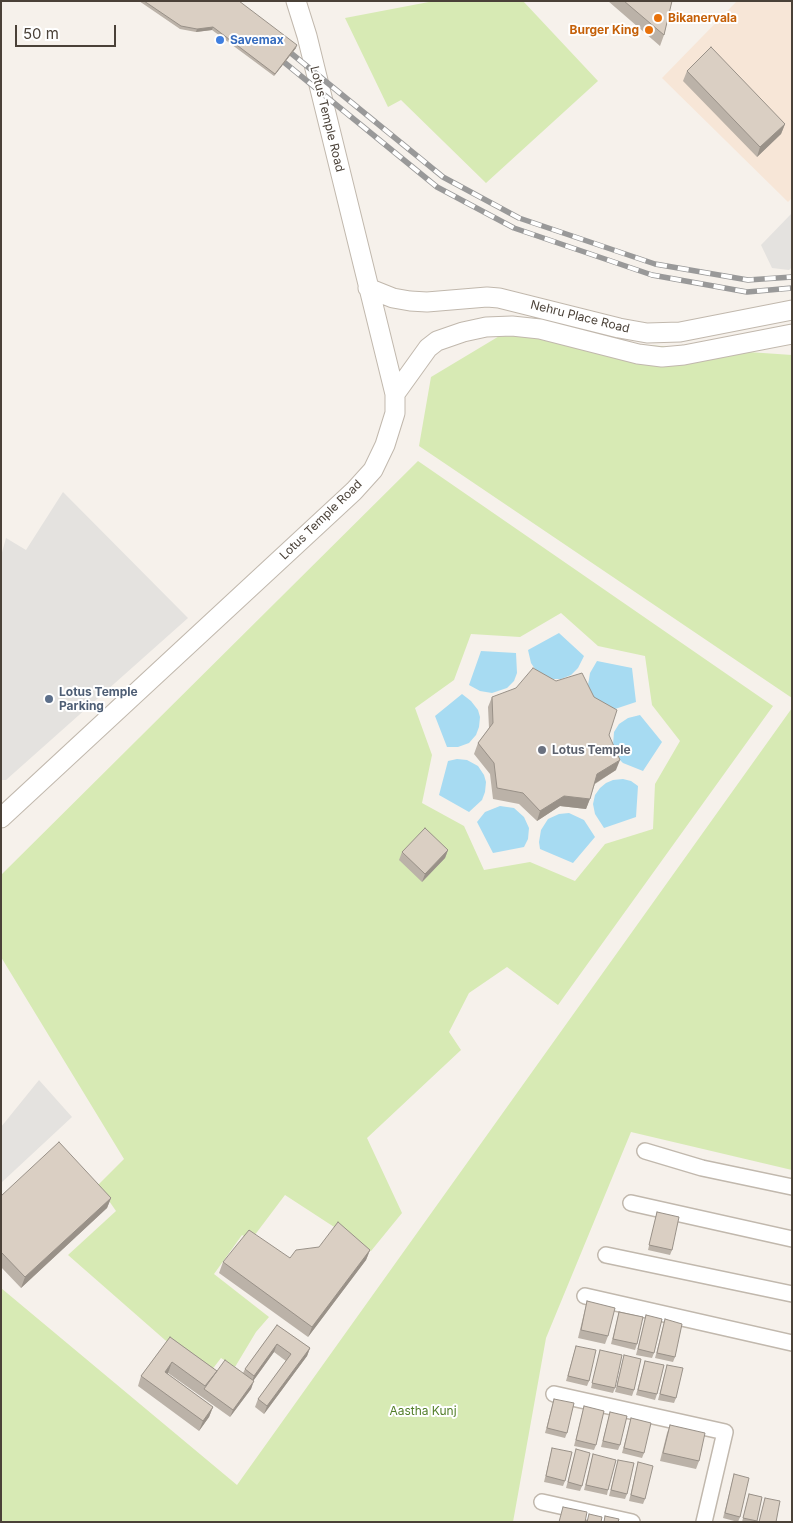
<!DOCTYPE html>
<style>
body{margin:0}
#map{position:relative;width:793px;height:1523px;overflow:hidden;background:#f6f1eb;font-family:Inter,sans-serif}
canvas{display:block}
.frame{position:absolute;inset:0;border:2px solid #4a4138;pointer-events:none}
.scale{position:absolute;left:15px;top:25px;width:101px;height:22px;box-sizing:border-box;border:2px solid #4a4138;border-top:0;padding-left:6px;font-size:15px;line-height:18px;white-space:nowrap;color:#4a4138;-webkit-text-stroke:4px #fff;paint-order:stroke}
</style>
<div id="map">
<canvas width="793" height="1523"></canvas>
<div class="frame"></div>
<div class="scale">50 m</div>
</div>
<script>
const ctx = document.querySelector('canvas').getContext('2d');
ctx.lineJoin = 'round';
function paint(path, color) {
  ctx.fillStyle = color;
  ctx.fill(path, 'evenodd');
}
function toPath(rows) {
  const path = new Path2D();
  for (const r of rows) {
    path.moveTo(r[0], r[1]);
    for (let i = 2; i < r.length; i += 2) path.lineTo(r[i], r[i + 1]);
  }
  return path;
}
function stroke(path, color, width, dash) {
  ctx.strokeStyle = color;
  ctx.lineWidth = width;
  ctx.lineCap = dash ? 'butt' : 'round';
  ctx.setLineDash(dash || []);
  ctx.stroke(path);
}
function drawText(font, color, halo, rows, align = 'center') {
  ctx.font = font + ' Inter,sans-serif';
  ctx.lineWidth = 4;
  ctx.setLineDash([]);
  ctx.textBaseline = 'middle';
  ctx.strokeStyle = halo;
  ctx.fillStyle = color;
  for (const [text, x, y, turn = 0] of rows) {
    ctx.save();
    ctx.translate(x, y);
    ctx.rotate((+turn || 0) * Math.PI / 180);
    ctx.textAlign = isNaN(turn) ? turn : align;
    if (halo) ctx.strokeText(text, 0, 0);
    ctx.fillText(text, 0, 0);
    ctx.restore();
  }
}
paint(toPath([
 [737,1,792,1,792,198,788,202,662,78]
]), '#f7e6d7');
paint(toPath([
 [434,1,523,1,598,81,486,183,401,100,388,107,345,18],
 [501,335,792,355,792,698,419,446,431,377],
 [418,461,773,706,558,1005,507,967,469,993,449,1032,461,1050,367,1138,402,1213,371,1251,285,1195,251,1240,242,1235,214,1274,269,1317,256,1332,235,1367,221,1358,211,1371,165,1340,68,1255,116,1211,98,1185,124,1159,1,957,1,875],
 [561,613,598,646,645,656,652,705,680,741,655,784,653,829,605,844,575,881,530,862,484,870,464,826,422,803,432,755,415,708,454,680,471,634,520,637],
 [792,708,792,1170,631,1132,546,1338,513,1522,1,1522,1,1288,237,1485]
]), '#d7eab4');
paint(toPath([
 [792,213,792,267,789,270,772,268,761,245],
 [63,492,188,618,6,780,1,780,1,556,6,538,26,550],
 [39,1080,72,1117,1,1183,1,1127]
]), '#e4e2df');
paint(toPath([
 [559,633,584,656,578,668,571,675,561,679,551,679,537,672,531,663,528,650],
 [481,651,516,653,517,673,514,681,507,688,492,693,480,691,469,685],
 [597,661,632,668,636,702,615,709,599,704,590,692,588,685,590,673],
 [462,694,471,701,478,710,480,717,479,727,476,735,469,743,458,747,447,747,435,716],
 [640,715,662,742,643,771,623,763,616,756,613,745,614,732,619,724,628,718],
 [457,759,467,760,478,766,484,775,486,782,485,792,482,800,469,812,439,795,448,761],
 [623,779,631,781,638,786,636,817,604,828,595,814,593,804,595,795,600,788,606,783,613,780],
 [500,806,514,808,524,817,529,828,528,839,524,847,493,853,477,822,485,812],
 [569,813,584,820,595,837,573,863,540,849,539,842,541,830,548,819,559,814]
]), '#a7dbf2');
const minor = toPath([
 [645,1151,702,1168,792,1187],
 [631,1203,792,1239],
 [606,1255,792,1294],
 [585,1296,792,1343],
 [554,1394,725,1432,704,1522],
 [542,1502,632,1522]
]);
const tertiary = toPath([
 [368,288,393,298,410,301,427,302,487,297,499,298,619,328,647,333,680,332,792,310],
 [395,394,428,348,437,341,463,332,486,327,512,326,540,329,638,354,662,357,684,355,792,334],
 [1,818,354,491,373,470,385,445,395,413,395,394,307,36,296,1]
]);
stroke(minor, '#c1b8ad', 18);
stroke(tertiary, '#c1b8ad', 21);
stroke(minor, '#fff', 15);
stroke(tertiary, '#fff', 19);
const rail = toPath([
 [281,45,443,177,519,218,655,264,748,280,792,277],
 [274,54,437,187,514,228,652,275,747,292,792,288]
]);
stroke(rail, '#999', 5.5);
stroke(rail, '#fff', 4, [11]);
paint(toPath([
 [139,1,239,1,296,48,274,76,212,30,196,32,180,29],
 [608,1,672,1,664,35,660,46],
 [687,71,785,124,781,134,757,157,683,81],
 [492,697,609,735,616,770,595,784,586,809,560,806,537,821,519,804,493,799,490,774,474,754,478,743,489,728,488,707],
 [448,850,445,858,422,882,399,860,402,852],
 [1,1196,111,1198,107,1208,21,1288,1,1267],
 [657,1212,672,1250,670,1255,648,1250],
 [319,1247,370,1250,366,1260,308,1337,219,1273,223,1262,290,1258],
 [587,1301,608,1336,605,1344,578,1338,585,1309],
 [619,1312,637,1344,635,1350,611,1344],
 [646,1315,654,1353,652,1358,636,1355],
 [665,1319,675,1357,673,1362,655,1358],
 [277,1325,310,1348,307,1356,264,1414,255,1407,258,1399,286,1361,274,1352,253,1381,251,1389,230,1417,168,1373,168,1374,213,1407,209,1417,199,1431,138,1386,141,1376,170,1337,217,1371,216,1373,243,1373,245,1369],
 [576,1346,589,1381,587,1386,566,1381],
 [600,1350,615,1388,613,1393,591,1388],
 [624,1355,634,1390,632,1396,615,1392],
 [645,1361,657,1394,655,1400,636,1395],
 [667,1365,676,1398,674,1403,658,1400],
 [554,1399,567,1433,565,1438,545,1433],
 [584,1406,596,1445,594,1450,574,1446],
 [610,1412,620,1445,618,1450,601,1447],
 [631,1418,644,1453,642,1458,622,1453],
 [670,1425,699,1461,696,1469,660,1461,667,1433],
 [552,1448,565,1481,563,1486,544,1482],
 [576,1449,582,1486,580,1491,566,1488],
 [593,1454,608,1490,607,1495,584,1490],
 [618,1460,627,1494,625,1499,609,1496],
 [638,1462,645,1499,643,1504,629,1501],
 [734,1474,740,1517,738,1522,723,1518],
 [749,1494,762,1497,756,1522,742,1522]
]), '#bbb2a8');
paint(toPath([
 [213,27,212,30,196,32,197,29],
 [297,45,296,48,274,76,275,74],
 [785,124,781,134,757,157,760,147],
 [620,760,616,770,594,784,597,774],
 [564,796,590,799,586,809,560,806,537,821,540,811],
 [448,850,445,858,422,882,425,874],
 [111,1198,107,1208,21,1288,25,1277],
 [370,1250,366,1260,308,1337,312,1327],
 [277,1344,274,1352,251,1384,254,1376],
 [310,1348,307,1356,264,1414,267,1406],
 [172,1362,168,1373,161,1383,165,1372],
 [254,1381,251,1389,230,1417,233,1410],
 [213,1407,209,1417,199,1431,203,1421]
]), '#999188');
const building = toPath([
 [144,1,239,1,297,45,275,74,213,27,197,29,181,26,144,1],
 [624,1,672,1,664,35,624,1],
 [711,47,785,124,760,147,687,71,711,47],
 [533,668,556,681,582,673,594,697,617,710,609,735,620,760,597,774,590,799,564,796,540,811,523,793,497,788,494,763,478,743,493,723,492,697,516,688,533,668],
 [425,828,448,850,425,874,402,852,425,828],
 [59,1142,111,1198,25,1277,1,1252,1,1196,59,1142],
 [657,1212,679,1217,672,1250,649,1245,657,1212],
 [338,1222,370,1250,312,1327,223,1262,249,1230,290,1258,296,1250,319,1247,338,1222],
 [587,1301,615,1308,608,1336,581,1330,587,1301],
 [619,1312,643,1317,637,1344,613,1339,619,1312],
 [646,1315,662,1319,654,1353,638,1349,646,1315],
 [665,1319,682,1324,675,1357,657,1353,665,1319],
 [277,1325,310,1348,267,1406,258,1399,291,1354,277,1344,254,1376,245,1369,277,1325],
 [170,1337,217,1371,205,1386,172,1362,165,1372,213,1407,203,1421,141,1376,170,1337],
 [576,1346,596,1350,589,1381,568,1376,576,1346],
 [600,1350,622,1355,615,1388,592,1383,600,1350],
 [624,1355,641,1359,634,1390,617,1386,624,1355],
 [225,1360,254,1381,233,1410,204,1389,225,1360],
 [645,1361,664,1365,657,1394,638,1390,645,1361],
 [667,1365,683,1368,676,1398,660,1394,667,1365],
 [554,1399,574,1403,567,1433,547,1428,554,1399],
 [584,1406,604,1411,596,1445,576,1440,584,1406],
 [610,1412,627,1416,620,1445,603,1441,610,1412],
 [631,1418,651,1423,644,1453,624,1448,631,1418],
 [670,1425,705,1433,699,1461,663,1453,670,1425],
 [552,1448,572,1452,565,1481,546,1476,552,1448],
 [576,1449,590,1453,582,1486,568,1482,576,1449],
 [593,1454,616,1460,608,1490,586,1485,593,1454],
 [618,1460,634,1463,627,1494,611,1490,618,1460],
 [638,1462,653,1466,645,1499,631,1495,638,1462],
 [734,1474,749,1478,740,1517,725,1513,734,1474],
 [749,1494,762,1497,757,1521,743,1518,749,1494],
 [765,1498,780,1501,776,1522,759,1522,765,1498],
 [563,1507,587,1512,585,1522,559,1522,563,1507],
 [589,1514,602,1517,601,1522,587,1522,589,1514],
 [605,1516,619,1519,618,1522,604,1522,605,1516]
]);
paint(building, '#dacfc3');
stroke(building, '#999188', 1);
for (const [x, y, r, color] of [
 [658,18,5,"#e8710a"],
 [649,30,5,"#e8710a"],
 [220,40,5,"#3f7fe0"],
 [49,699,5,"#5c6f8a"],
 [542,750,5,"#6b7280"]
]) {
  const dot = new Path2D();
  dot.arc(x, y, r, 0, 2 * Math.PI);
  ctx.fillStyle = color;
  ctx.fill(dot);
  stroke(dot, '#fff', 2);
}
drawText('bold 12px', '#c56008', '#fff', [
 ["Bikanervala",668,18],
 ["Burger King",639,30,"right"]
], 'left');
drawText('bold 12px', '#366cbe', '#fff', [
 ["Savemax",230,40]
], 'left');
drawText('12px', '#4a4138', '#fff', [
 ["Lotus Temple Road",327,119,76],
 ["Nehru Place Road",580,317,14],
 ["Lotus Temple Road",321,520,-44]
]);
drawText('bold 12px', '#4e5e75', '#fff', [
 ["Lotus Temple",59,692],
 ["Parking",59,706]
], 'left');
drawText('bold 12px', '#5b616d', '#fff', [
 ["Lotus Temple",552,750]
], 'left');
drawText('12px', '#527e29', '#fff', [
 ["Aastha Kunj",423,1411]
]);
</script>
